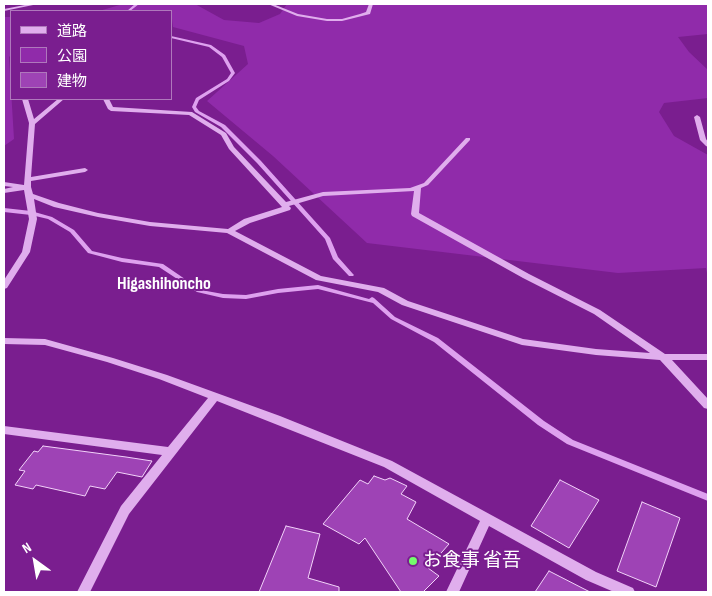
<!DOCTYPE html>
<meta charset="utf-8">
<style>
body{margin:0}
#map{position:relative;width:712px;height:596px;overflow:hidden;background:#7a1e8f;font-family:"Sofia Sans Condensed","Noto Sans JP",sans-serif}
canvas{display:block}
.frame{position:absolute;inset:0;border:5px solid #fff;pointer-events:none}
.legend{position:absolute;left:10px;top:10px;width:162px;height:90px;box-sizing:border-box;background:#7a1e8f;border:1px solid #af78bc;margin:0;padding:6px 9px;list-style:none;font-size:15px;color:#fff}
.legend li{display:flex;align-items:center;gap:10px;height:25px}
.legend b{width:25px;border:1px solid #af78bc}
.north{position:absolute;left:10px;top:536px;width:50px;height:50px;-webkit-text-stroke:4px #7a1e8f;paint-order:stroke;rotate:328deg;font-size:14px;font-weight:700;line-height:20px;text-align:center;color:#fff}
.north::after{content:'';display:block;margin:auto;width:18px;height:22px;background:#fff;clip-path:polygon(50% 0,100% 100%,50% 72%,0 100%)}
</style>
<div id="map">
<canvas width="712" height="596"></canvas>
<div class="frame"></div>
<ul class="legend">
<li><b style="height:6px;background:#e0aeed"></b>道路</li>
<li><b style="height:14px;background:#902baa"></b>公園</li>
<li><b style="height:14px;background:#9e43b5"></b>建物</li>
</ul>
<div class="north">N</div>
</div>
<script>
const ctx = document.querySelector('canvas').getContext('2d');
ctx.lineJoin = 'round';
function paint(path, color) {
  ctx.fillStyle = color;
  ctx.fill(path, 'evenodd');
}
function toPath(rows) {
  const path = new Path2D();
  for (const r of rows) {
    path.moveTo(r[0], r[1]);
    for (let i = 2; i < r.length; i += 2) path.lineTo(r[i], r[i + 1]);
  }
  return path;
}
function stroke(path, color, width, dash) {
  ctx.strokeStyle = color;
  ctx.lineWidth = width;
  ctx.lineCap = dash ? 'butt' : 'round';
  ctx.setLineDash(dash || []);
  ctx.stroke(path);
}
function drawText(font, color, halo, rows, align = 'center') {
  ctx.font = font + ' "Sofia Sans Condensed","Noto Sans JP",sans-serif';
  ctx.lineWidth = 4;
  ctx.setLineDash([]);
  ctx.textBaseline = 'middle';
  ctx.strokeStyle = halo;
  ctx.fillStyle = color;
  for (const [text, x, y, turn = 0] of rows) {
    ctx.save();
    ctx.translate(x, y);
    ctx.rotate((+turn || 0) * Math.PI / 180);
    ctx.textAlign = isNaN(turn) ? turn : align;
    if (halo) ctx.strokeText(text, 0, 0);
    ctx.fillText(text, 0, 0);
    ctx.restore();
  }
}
paint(toPath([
 [123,4,195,4,224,20,259,23,280,14,287,4,702,4,708,5,708,34,678,37,689,52,708,70,708,98,664,103,659,112,674,136,708,155,708,278,706,268,618,273,367,243,273,156,207,101,248,64,244,46,173,27,171,11,99,11],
 [4,17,11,17,11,55,9,57,14,139,4,146]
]), '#902baa');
paint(toPath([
 [135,4,139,4,130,11,127,11,135,4],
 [171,36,211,45,225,55,235,73,229,81,199,100,196,107,199,111,225,125,261,161,330,238,338,257,353,274,354,275,353,276,349,276,333,259,325,239,257,163,221,127,195,112,192,107,196,98,227,79,231,73,222,57,209,47,171,38,171,36],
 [4,208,31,211,52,217,74,230,92,251,122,258,163,264,201,290,223,294,246,295,278,289,318,285,369,299,372,297,374,298,395,317,438,338,544,421,573,440,708,494,708,501,567,444,538,425,434,342,391,319,373,303,318,289,278,293,246,299,223,298,197,292,159,267,122,262,88,253,70,232,48,219,31,215,4,212,4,208]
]), '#dea1ef');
const building = toPath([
 [43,446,126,457,152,461,142,477,117,472,105,489,90,486,85,496,36,485,33,489,15,485,25,471,19,470,34,451,38,452,43,446],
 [374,476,385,480,390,478,407,486,401,494,416,502,407,519,449,544,428,568,439,576,423,592,401,592,365,538,359,544,323,524,360,480,368,484,374,476],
 [560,480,599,500,569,548,531,526,560,480],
 [642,502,680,518,656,587,617,571,642,502],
 [286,526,320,534,308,578,339,587,339,592,259,592,286,526],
 [549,571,590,592,535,592,549,571]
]);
paint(building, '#9e43b5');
stroke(building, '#f2d3f9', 1);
paint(toPath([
 [30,4,38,4,4,11,4,9,30,4],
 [268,4,273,4,298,14,327,19,342,19,360,14,366,12,369,4,373,4,370,14,342,21,327,21,297,16,268,4],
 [22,99,28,99,34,119,58,99,64,99,35,124,31,177,85,168,88,170,85,172,31,181,31,187,33,194,59,203,98,213,150,222,228,229,244,219,282,207,229,149,221,135,189,115,111,111,108,109,103,99,109,99,113,107,192,112,226,133,234,147,286,202,323,192,410,188,424,183,466,138,470,138,470,140,428,185,421,188,419,213,529,274,600,310,665,354,708,354,708,360,672,360,708,399,708,409,704,408,660,360,596,355,522,345,402,305,378,292,316,280,227,233,150,226,98,217,54,207,34,199,37,219,30,252,7,288,4,289,4,280,22,252,29,219,24,190,4,193,4,189,13,187,4,186,4,182,24,185,29,123,22,99],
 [414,191,411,214,412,216,523,278,594,314,650,353,596,349,523,339,408,301,384,288,321,276,235,231,250,223,290,210,291,208,289,206,323,196,414,191],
 [697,115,700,117,706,139,708,142,708,147,706,146,700,140,694,117,697,115],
 [4,338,45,339,113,358,167,375,280,416,392,461,596,572,633,588,635,592,614,592,586,580,489,526,459,592,446,592,480,521,384,467,217,401,129,514,90,592,77,592,121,506,162,455,4,434,4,426,168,447,208,398,159,379,107,362,45,345,4,344,4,338]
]), '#e0aeed');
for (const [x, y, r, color] of [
 [413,561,5,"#74fb6d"]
]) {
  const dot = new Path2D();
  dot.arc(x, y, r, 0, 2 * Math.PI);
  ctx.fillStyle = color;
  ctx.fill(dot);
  stroke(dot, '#7a1e8f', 2);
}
drawText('bold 18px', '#fff', '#7a1e8f', [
 ["Higashihoncho",164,284]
]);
drawText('19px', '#fff', '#7a1e8f', [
 ["お食事 省吾",423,561]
], 'left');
</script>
